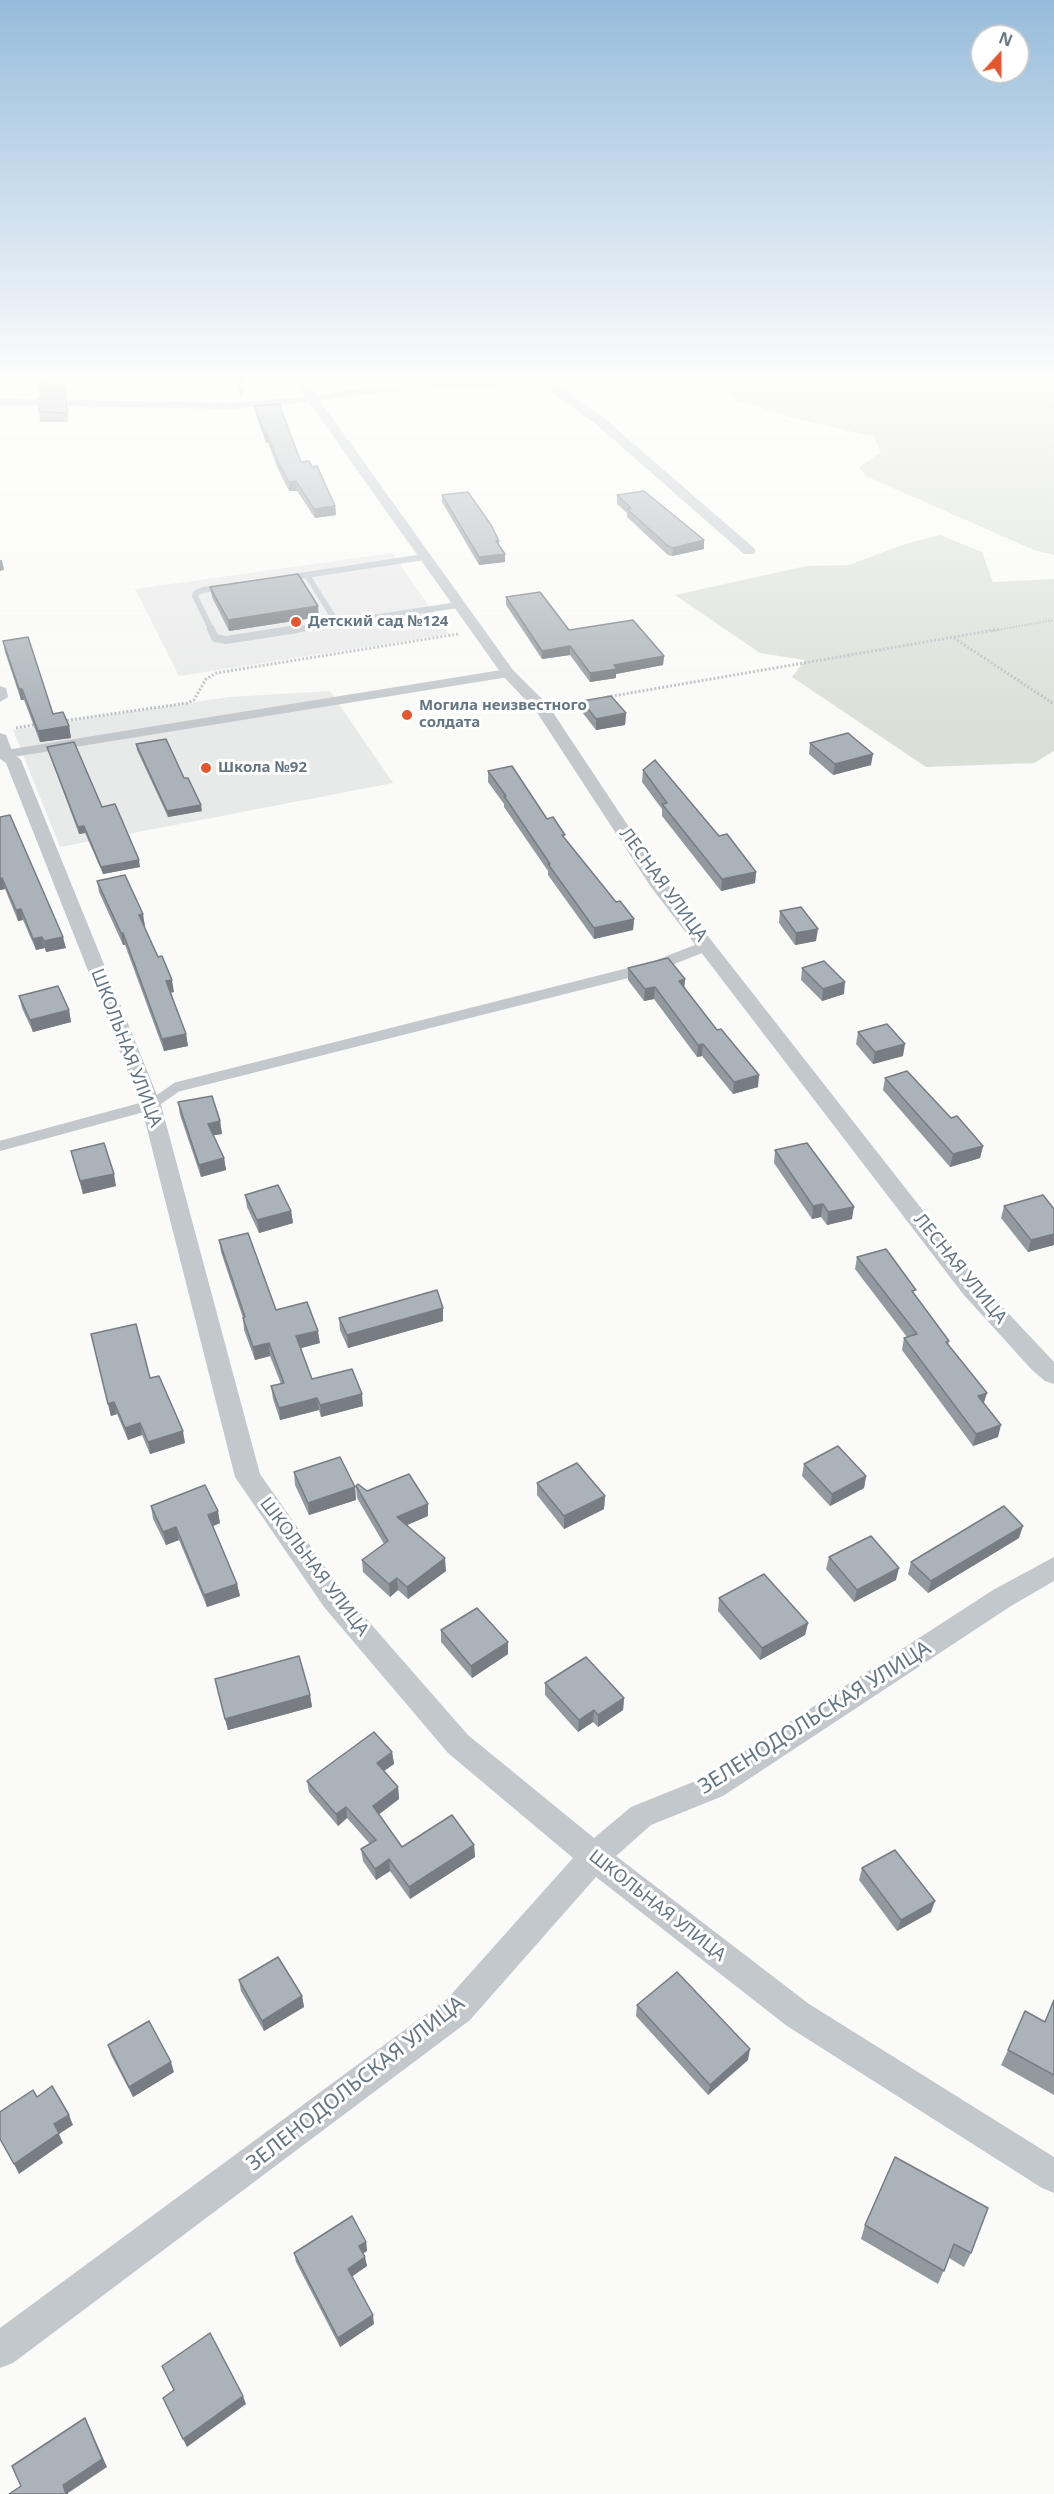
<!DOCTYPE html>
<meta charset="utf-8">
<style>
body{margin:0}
#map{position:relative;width:1054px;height:2494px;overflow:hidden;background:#fafaf8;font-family:"Noto Sans",sans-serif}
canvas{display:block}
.north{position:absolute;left:970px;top:24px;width:60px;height:60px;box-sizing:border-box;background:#fff;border:2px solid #c1c8cd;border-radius:50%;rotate:21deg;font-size:16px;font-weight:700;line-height:24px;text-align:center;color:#657683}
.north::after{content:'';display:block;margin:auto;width:21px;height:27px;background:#e4572e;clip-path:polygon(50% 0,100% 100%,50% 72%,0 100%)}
</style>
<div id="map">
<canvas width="1054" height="2494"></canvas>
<div class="north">N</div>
</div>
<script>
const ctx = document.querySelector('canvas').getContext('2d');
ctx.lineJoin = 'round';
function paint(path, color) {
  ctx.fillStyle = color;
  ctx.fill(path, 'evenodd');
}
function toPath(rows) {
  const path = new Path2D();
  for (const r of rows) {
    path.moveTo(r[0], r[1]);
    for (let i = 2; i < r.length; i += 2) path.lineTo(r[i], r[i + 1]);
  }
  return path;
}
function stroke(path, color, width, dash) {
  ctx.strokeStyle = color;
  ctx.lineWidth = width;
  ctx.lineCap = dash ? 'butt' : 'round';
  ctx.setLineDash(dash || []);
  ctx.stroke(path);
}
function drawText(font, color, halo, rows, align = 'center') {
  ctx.font = font + ' "Noto Sans",sans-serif';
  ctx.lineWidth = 6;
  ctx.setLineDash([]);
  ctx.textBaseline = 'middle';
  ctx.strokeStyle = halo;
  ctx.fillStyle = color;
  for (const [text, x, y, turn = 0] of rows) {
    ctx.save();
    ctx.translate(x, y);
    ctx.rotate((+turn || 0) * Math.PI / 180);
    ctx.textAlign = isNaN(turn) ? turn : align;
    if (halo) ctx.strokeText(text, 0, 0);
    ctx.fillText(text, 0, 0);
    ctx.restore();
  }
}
paint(toPath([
 [392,553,449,634,179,676,135,589],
 [330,691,393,783,60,847,13,730,229,697]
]), '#e8e9e9');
paint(toPath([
 [710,377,1054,377,1054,555,1034,550,866,476,859,467,881,452,874,437,793,418,734,399],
 [940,535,982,552,993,582,1054,579,1054,751,1034,763,926,767,792,677,805,660,760,653,675,595,806,566,849,565,905,544]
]), '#dadfd7');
stroke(toPath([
 [992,631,1054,620]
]), '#bbbfc2', 2, [1.5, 1.5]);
stroke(toPath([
 [954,638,1054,704],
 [607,697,1000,629],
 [563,705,585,701],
 [63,721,187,703,194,700,206,679,216,673,458,634],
 [16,728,38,724]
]), '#bbbfc2', 3, [2, 2]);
stroke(toPath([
 [0,402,234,406,313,399,371,390,543,380],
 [307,575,337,623],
 [286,578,424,557],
 [212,631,195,596,196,593,203,590,223,587],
 [287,631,458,605]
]), '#c3c8cc', 6);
stroke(toPath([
 [211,629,215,638,226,640,297,629],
 [0,755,508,673],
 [697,950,707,946]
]), '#c3c8cc', 8);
stroke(toPath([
 [658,965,701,948],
 [0,1146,151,1105,177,1087,640,970]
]), '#c3c8cc', 10);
paint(toPath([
 [291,377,303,377,513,670,548,705,664,880,979,1282,1054,1362,1054,1384,1045,1381,1032,1370,963,1294,651,887,536,711,503,676,291,377],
 [539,377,547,377,605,419,754,548,756,551,754,554,744,554,597,425,539,383,539,377],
 [0,686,6,688,8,697,0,702,0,686],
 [0,733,6,735,13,753,21,760,161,1105,260,1474,342,1591,468,1735,594,1838,631,1807,703,1778,993,1590,1054,1557,1054,1581,1011,1606,723,1796,651,1825,616,1856,809,2004,1054,2157,1054,2193,1042,2188,787,2026,596,1877,470,2020,13,2363,0,2368,0,2328,448,1998,573,1858,448,1753,324,1607,235,1477,141,1105,6,763,0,759,0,733]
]), '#c3c8cc');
paint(toPath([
 [233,377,244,377,242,400],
 [67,386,67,398,40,397,38,388],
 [255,406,301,462,335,506,336,515,315,518,297,491,289,491,278,469,268,443,266,443,256,415],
 [68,408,68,422,40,422,39,412],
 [442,495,499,541,499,545,505,554,505,562,479,565,442,502],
 [617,495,704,540,704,549,672,556,668,555,627,517,627,513,617,504],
 [210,587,319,617,229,631,212,597],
 [506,597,569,630,664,656,663,665,616,674,616,678,590,682,570,655,542,659,506,605],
 [3,641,53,714,69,726,71,738,40,742,24,700,21,700,5,652],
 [582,701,626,713,625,725,596,730,582,712],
 [810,743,871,765,833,775,809,754],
 [136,744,184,778,202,811,168,817,137,750],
 [47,747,102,807,140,867,103,874,85,833,79,834,49,753],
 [643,770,719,836,756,872,755,883,721,891,662,816,662,809,642,782],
 [488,771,547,819,616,902,634,919,633,930,594,939,548,875,548,871,504,807,504,804,488,782],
 [0,817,66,948,46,952,45,948,36,950,23,920,18,921,5,889,0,890],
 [97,881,145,926,144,926,174,992,170,993,186,1034,188,1046,164,1051,125,945,123,945,99,892],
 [780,911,816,941,795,945,779,923],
 [628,968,685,979,684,987,758,1087,733,1094,702,1056,697,1057,654,999,644,1001,628,980],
 [802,968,844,994,822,1001,801,980],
 [19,996,69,1010,71,1022,33,1032,22,1008],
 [858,1032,903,1056,873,1064,856,1044],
 [885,1078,951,1118,983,1146,980,1158,950,1167,883,1090],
 [178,1102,220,1121,222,1134,213,1135,224,1158,226,1170,201,1177,180,1115],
 [775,1150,852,1219,827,1225,821,1217,812,1219,774,1163],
 [71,1151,116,1186,83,1194],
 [245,1195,291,1211,293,1223,259,1233,247,1207],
 [1004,1206,1054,1209,1054,1245,1028,1252,1001,1218],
 [219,1240,276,1310,320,1343,300,1348,312,1379,363,1406,321,1417,319,1410,280,1420,273,1399,271,1386,281,1384,270,1356,255,1360,244,1330,243,1318,221,1252],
 [857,1257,915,1295,949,1341,948,1345,984,1403,998,1437,973,1446,902,1350,904,1338,907,1337,855,1269],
 [339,1318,443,1321,348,1348,340,1330],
 [91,1334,150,1378,185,1443,150,1454,142,1435,128,1440,117,1414,111,1416],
 [804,1464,866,1476,864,1488,830,1506,802,1476],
 [294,1472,355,1487,356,1500,309,1515,295,1485],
 [537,1483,605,1496,604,1509,564,1529,537,1495],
 [356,1486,367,1491,428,1504,428,1516,407,1525,446,1571,408,1599,398,1590,390,1597,363,1572,362,1560,384,1544,357,1498],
 [151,1506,220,1523,213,1526,237,1584,240,1596,207,1607,179,1540,166,1545,153,1519],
 [1019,1538,928,1593,908,1574,911,1562],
 [829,1557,896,1580,854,1602,826,1569],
 [719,1598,808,1623,805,1635,760,1660,718,1611],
 [441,1630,508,1642,508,1654,472,1678,441,1642],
 [215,1679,310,1695,312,1707,228,1730],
 [545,1683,624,1698,623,1710,598,1727,593,1722,578,1732,545,1695],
 [392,1752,394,1764,384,1771,398,1787,399,1799,378,1815,402,1847,474,1845,475,1857,410,1899,390,1871,376,1880,363,1861,361,1849,370,1844,347,1818,338,1826,309,1792,307,1781],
 [862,1868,931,1912,897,1931,859,1880],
 [239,1980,302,1996,304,2007,264,2031,241,1991],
 [1054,2000,1054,2095,1001,2065,1008,2050,1045,2022],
 [637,2005,748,2060,708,2095,636,2016],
 [108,2045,174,2072,133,2097,111,2055],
 [895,2157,971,2253,964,2267,949,2258,938,2284,861,2239,865,2225],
 [366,2242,367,2251,363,2253,367,2266,352,2276,374,2324,340,2347,296,2262,294,2253]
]), '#929a9f');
paint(toPath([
 [331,377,352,377,331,379],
 [265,434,267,434,268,443,266,443],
 [296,481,297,491,289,491,289,482],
 [335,506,336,515,315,518,314,509],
 [704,540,704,549,672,556,673,548],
 [505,554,505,562,479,565,479,557],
 [0,560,2,560,4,570,0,571],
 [318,606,319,617,229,631,228,620],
 [570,646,570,655,542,659,542,651],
 [664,656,663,665,616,674,616,678,590,682,590,673,614,665],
 [19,689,22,689,24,700,21,700],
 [626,713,625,725,596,730,596,719],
 [69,726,71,738,40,742,38,731],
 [873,754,871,765,833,775,835,764],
 [201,805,202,811,168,817,167,811],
 [84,826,85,833,79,834,78,827],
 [139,860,140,867,103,874,101,867],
 [756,872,755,883,721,891,722,879],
 [2,878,5,889,0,890,0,879],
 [21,909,23,920,18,921,16,910],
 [143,914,145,926,141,927,139,915],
 [634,919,633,930,594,939,594,928],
 [818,929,816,941,795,945,796,933],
 [121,933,123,933,125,945,123,945],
 [42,937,45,948,36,950,33,939],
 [63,937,66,948,46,952,44,941],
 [685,979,684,991,679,981],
 [172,980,174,992,168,993,166,981],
 [845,982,844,994,822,1001,823,989],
 [655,987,654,999,644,1001,645,989],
 [69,1010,71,1022,33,1032,30,1020],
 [186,1034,188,1046,164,1051,162,1039],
 [703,1044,702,1056,697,1057,698,1045],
 [905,1044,903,1056,873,1064,875,1052],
 [759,1075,758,1087,733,1094,734,1082],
 [220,1121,222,1134,210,1136,208,1124],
 [983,1146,980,1158,950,1167,953,1154],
 [224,1158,226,1170,201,1177,199,1165],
 [114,1174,116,1186,83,1194,80,1181],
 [823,1204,821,1217,812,1219,813,1206],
 [854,1207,852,1219,827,1225,828,1212],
 [291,1211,293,1223,259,1233,257,1220],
 [1054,1234,1054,1245,1028,1252,1031,1240],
 [443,1308,443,1321,348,1348,347,1335],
 [318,1331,320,1343,298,1349,296,1336],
 [269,1343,270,1356,255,1360,253,1347],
 [987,1393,983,1406,978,1396],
 [362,1394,363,1406,321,1417,320,1405],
 [317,1398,319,1410,280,1420,279,1408],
 [114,1402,117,1414,111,1416,108,1404],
 [140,1423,142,1435,128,1440,125,1428],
 [1001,1425,998,1437,973,1446,976,1434],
 [183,1431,185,1443,150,1454,148,1442],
 [866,1476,864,1488,830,1506,832,1494],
 [355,1487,356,1500,309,1515,308,1503],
 [605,1496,604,1509,564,1529,564,1516],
 [428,1504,428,1516,398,1529,397,1517],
 [218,1511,220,1523,211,1527,208,1515],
 [1023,1526,1019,1538,928,1593,931,1581],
 [176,1527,179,1540,166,1545,163,1532],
 [445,1558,446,1571,408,1599,407,1587],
 [899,1568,896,1580,854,1602,857,1590],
 [397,1578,398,1590,390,1597,389,1584],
 [237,1584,240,1596,207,1607,204,1595],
 [808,1623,805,1635,760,1660,762,1648],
 [508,1642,508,1654,472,1678,471,1666],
 [310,1695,312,1707,228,1730,225,1719],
 [624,1698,623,1710,598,1727,598,1715],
 [594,1710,593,1722,578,1732,579,1720],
 [392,1752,394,1764,378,1775,377,1763],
 [398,1787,399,1799,374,1818,373,1806],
 [346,1807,347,1818,338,1826,336,1814],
 [474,1845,475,1857,410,1899,409,1887],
 [389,1859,390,1871,376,1880,375,1869],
 [935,1901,931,1912,897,1931,901,1920],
 [302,1996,304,2007,264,2031,262,2021],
 [750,2049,748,2060,708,2095,710,2085],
 [171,2062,174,2072,133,2097,129,2087],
 [69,2115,73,2125,59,2134,63,2143,19,2174,14,2164,54,2124],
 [366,2242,367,2251,360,2255,359,2246],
 [365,2257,367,2266,350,2278,348,2269],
 [373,2315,374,2324,340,2347,338,2338],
 [243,2396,246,2404,187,2447,183,2439],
 [85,2418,89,2426,107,2467,68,2493,68,2494,66,2494,63,2485]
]), '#777d82');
const building = toPath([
 [65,377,66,388,38,388,38,379,65,377],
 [234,377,243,377,242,395,234,377],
 [38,398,66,399,67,413,39,412,38,398],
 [279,404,301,462,309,461,312,467,317,466,335,506,314,509,296,481,289,482,277,460,267,434,265,434,255,406,279,404],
 [644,491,704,540,673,548,668,546,627,509,631,508,617,495,644,491],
 [468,492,491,525,499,541,496,541,505,554,479,557,442,495,468,492],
 [298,574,318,606,228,620,210,587,298,574],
 [540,592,569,630,633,620,664,656,614,665,617,669,590,673,570,646,542,651,506,597,540,592],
 [28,637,53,714,63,712,69,726,38,731,22,689,19,689,3,641,28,637],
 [611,696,626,713,596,719,582,701,611,696],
 [848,733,873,754,835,764,810,743,848,733],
 [166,739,184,778,188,778,201,805,167,811,136,744,166,739],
 [74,742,102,807,115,804,139,860,101,867,84,826,78,827,47,747,74,742],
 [655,760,719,836,727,834,756,872,722,879,662,804,667,803,643,770,655,760],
 [512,766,547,819,553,817,565,835,562,835,616,902,620,901,634,919,594,928,548,864,550,864,504,796,506,796,488,771,512,766],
 [10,815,63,937,44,941,42,937,33,939,21,909,16,910,2,878,0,879,0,817,10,815],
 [125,875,143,914,139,915,158,957,162,956,172,980,166,981,186,1034,162,1039,123,933,121,933,97,881,125,875],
 [801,907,818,929,796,933,780,911,801,907],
 [668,958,685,979,679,981,717,1030,721,1029,759,1075,734,1082,703,1044,698,1045,655,987,645,989,628,968,668,958],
 [824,961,845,982,823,989,802,968,824,961],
 [58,986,69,1010,30,1020,19,996,58,986],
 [887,1024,905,1044,875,1052,858,1032,887,1024],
 [907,1071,951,1118,957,1116,983,1146,953,1154,885,1078,907,1071],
 [212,1096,220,1121,208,1124,224,1158,199,1165,178,1102,212,1096],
 [104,1143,114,1174,80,1181,71,1151,104,1143],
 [807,1143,854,1207,828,1212,823,1204,813,1206,775,1150,807,1143],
 [278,1185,291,1211,257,1220,245,1195,278,1185],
 [1043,1195,1054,1209,1054,1234,1031,1240,1004,1206,1043,1195],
 [248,1233,276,1310,307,1302,318,1331,296,1336,312,1379,352,1369,362,1394,320,1405,317,1398,279,1408,271,1386,284,1383,269,1343,253,1347,243,1318,245,1317,219,1240,248,1233],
 [886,1249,916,1290,912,1291,949,1341,946,1342,987,1393,978,1396,1001,1425,976,1434,904,1338,917,1334,857,1257,886,1249],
 [437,1290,443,1308,347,1335,339,1318,437,1290],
 [136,1324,150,1378,159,1376,183,1431,148,1442,140,1423,125,1428,114,1402,108,1404,91,1334,136,1324],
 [838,1446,866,1476,832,1494,804,1464,838,1446],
 [340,1457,355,1487,308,1503,294,1472,340,1457],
 [577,1463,605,1496,564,1516,537,1483,577,1463],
 [409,1474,428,1504,397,1517,445,1558,407,1587,397,1578,389,1584,362,1560,388,1541,356,1486,358,1484,367,1491,409,1474],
 [205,1485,218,1511,208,1515,237,1584,204,1595,176,1527,163,1532,151,1506,205,1485],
 [1004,1506,1023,1526,931,1581,911,1562,1004,1506],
 [871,1536,899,1568,857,1590,829,1557,871,1536],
 [764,1574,808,1623,762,1648,719,1598,764,1574],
 [477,1608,508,1642,471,1666,441,1630,477,1608],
 [299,1656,310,1695,225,1719,215,1679,299,1656],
 [586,1657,624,1698,598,1715,594,1710,579,1720,545,1683,586,1657],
 [374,1732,392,1752,377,1763,398,1787,373,1806,402,1847,452,1815,474,1845,409,1887,389,1859,375,1869,361,1849,376,1840,346,1807,336,1814,307,1781,374,1732],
 [895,1850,935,1901,901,1920,862,1868,895,1850],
 [278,1957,302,1996,262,2021,239,1980,278,1957],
 [677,1972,750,2049,710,2085,637,2005,677,1972],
 [1054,2000,1054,2075,1008,2050,1025,2011,1045,2022,1054,2000],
 [149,2021,171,2062,129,2087,108,2045,149,2021],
 [52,2086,69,2115,54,2124,59,2133,14,2164,0,2139,0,2112,33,2090,37,2097,52,2086],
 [895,2157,988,2208,971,2253,954,2244,944,2271,865,2225,895,2157],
 [352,2216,366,2242,359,2246,365,2257,348,2269,373,2315,338,2338,294,2253,352,2216],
 [210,2333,243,2396,183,2439,163,2398,174,2390,162,2366,210,2333],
 [85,2418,102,2459,63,2485,66,2494,9,2494,21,2486,12,2466,85,2418]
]);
paint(building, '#aab3b9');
stroke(building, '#777d82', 1.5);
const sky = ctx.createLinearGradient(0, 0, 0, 726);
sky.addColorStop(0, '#96bcdc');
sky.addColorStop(0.52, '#fdfdfc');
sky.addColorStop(1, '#fdfdfc00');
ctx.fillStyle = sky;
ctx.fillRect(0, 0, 1054, 726);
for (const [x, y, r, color] of [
 [296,622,6,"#e4572e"],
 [407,715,6,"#e4572e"],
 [206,768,6,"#e4572e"]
]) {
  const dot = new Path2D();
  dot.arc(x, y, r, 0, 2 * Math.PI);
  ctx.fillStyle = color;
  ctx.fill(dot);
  stroke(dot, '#fff', 2);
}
drawText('bold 15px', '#657683', '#fff', [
 ["Детский сад №124",308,622],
 ["Могила неизвестного",419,706],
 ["солдата",419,723],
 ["Школа №92",218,768]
], 'left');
drawText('18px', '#657683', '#fff', [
 ["ЛЕСНАЯ УЛИЦА",663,885,54],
 ["ШКОЛЬНАЯ УЛИЦА",126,1048,69],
 ["ЛЕСНАЯ УЛИЦА",960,1269,51],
 ["ШКОЛЬНАЯ УЛИЦА",314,1567,53],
 ["ШКОЛЬНАЯ УЛИЦА",657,1906,38]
]);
drawText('21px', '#657683', '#fff', [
 ["ЗЕЛЕНОДОЛЬСКАЯ УЛИЦА",815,1718,-32],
 ["ЗЕЛЕНОДОЛЬСКАЯ УЛИЦА",356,2084,-38]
]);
</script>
